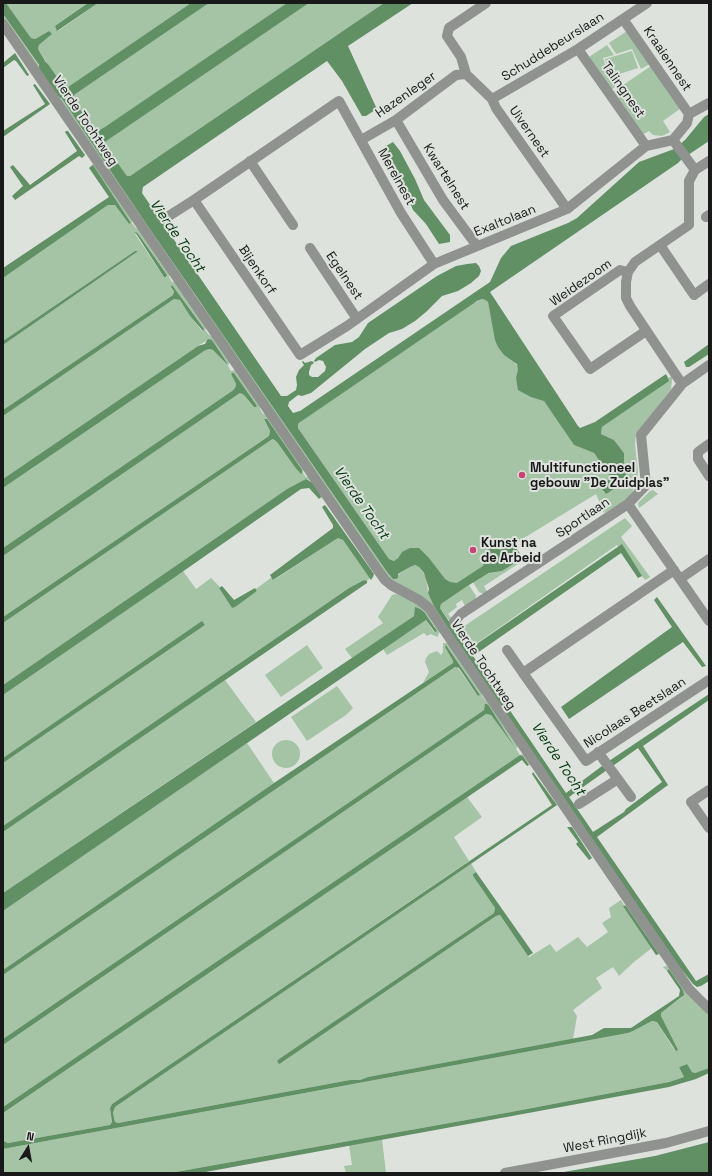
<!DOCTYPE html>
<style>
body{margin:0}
#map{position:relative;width:712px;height:1176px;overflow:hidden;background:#dde2dd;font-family:"Space Grotesk",sans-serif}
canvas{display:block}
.frame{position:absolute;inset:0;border:4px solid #181918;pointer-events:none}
.north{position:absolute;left:8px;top:1128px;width:40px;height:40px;-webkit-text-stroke:3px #dde2dd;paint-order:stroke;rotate:11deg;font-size:11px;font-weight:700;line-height:16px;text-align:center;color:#181918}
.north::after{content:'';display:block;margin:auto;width:14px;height:18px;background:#181918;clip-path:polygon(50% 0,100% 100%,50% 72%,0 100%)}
</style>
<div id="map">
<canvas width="712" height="1176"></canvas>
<div class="frame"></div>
<div class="north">N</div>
</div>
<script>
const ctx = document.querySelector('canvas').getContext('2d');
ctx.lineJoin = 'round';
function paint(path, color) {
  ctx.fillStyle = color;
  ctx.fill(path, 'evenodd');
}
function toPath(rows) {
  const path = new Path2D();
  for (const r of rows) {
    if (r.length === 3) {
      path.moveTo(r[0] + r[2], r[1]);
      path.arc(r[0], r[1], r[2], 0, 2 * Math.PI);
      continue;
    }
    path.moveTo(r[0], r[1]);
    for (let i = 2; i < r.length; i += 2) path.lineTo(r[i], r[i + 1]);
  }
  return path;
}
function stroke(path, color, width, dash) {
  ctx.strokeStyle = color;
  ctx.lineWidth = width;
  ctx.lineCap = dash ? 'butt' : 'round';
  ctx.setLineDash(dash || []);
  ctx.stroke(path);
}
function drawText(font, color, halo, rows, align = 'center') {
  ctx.font = font + ' "Space Grotesk",sans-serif';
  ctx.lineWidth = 4;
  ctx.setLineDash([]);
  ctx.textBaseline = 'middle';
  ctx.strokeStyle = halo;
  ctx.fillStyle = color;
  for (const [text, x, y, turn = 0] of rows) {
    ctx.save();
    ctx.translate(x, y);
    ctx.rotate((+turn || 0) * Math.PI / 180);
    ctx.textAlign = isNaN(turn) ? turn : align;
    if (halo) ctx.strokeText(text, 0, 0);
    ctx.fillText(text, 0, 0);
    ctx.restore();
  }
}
paint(toPath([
 [6,3,88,3,55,26,58,31,98,3,191,3,68,87,64,87,58,80,38,49,39,45,51,35,49,31,35,39,31,38],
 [209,3,287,3,105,128,98,131,95,130,74,101,74,95],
 [309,3,384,3,130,176,127,176,105,145,105,142],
 [3,14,49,80,48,81,50,84,52,84,149,228,3,21],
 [627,31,650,64,641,69,632,49,616,54,609,43],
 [607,45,614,55,603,58,610,79,618,78,621,83,611,90,589,57],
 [632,51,638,68,610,77,605,59],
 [651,66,680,109,663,121,670,132,662,136,653,135,649,131,642,135,613,92],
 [93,164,97,167,132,216,132,223,136,228,142,231,169,274,169,277,172,282,175,282,206,327,205,330,209,335,212,336,230,362,228,366,231,371,236,370,260,404,260,409,263,414,266,413,304,467,303,473,306,477,308,477,323,495,321,499,313,483,307,479,287,489,3,685,3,623,271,440,273,439,277,442,294,466,303,472,266,419,264,420,270,431,269,436,3,617,3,556,240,393,244,395,254,407,257,407,234,373,231,374,236,384,235,388,232,391,3,548,3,488,204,351,209,349,213,350,216,353,206,341,198,346,3,479,3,416,174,299,180,300,190,316,202,331,204,329,174,291,173,295,3,410,3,345,137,252,135,251,3,341,3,278,108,205,115,205,129,224,131,223,93,166,89,168],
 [135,234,139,235,167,275,167,277,164,277],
 [482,299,485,300,488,302,491,317,513,360,548,406,574,445,594,453,611,478,601,486,603,491,606,494,626,474,624,465,624,453,614,440,601,434,602,427,668,381,668,378,672,376,672,380,671,389,636,435,635,444,638,472,637,480,633,491,623,503,604,513,596,494,514,544,451,591,402,552,398,558,394,561,389,559,298,428,298,425,299,423,472,301,474,303],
 [203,306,387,572,393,578,410,567,415,565,419,567,426,577,428,593,444,622,447,625,445,626,391,582,200,307],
 [653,490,658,494,639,508,638,503,650,491],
 [625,518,632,526,621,537,650,577,645,580,617,545,470,648,457,631],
 [338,538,343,540,370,578,367,581,364,580,349,588,3,826,3,763,205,625,202,622,3,758,3,695,183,571,196,589,211,578,220,587,219,588,232,608,257,591,256,589,272,577,274,580],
 [523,558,524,560,484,586,487,592,484,594,479,592,473,582,490,573,502,571],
 [469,585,476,596,475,599,465,606,462,600,456,604,457,607,448,614,453,620,451,623,440,608,441,604],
 [396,594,420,604,440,631,438,636,437,637,431,634,427,636,424,633,387,655,383,649,426,620,434,632,435,627,425,613,414,616,352,658,345,649,383,623,378,617,392,595],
 [443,643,447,643,482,690,482,696,487,702,490,703,518,746,516,749,520,755,522,754,528,758,531,764,529,765,523,756,520,755,3,1107,3,1045,486,714,491,715,515,746,487,704,484,710,3,1039,3,975,455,667,458,668,478,696,480,695,446,645,445,647,453,661,453,663,423,683,429,672,425,662,426,658,429,654,437,651,441,655,443,652],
 [307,645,323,668,281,697,265,675],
 [225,680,256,722,3,893,3,832],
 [337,686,353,708,346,715,307,741,291,717],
 [286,754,14],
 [247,743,274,783,3,970,3,911],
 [467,797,482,817,454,837,469,861,112,1104,110,1108,112,1122,110,1125,8,1143,3,1141,3,1113],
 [471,863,476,872,473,874,473,876,495,908,494,913,279,1059,277,1061,281,1063,496,916,500,915,529,957,550,944,556,952,578,937,587,947,608,932,602,923,611,917,609,908,621,900,624,905,628,904,660,951,659,954,626,906,625,906,653,947,634,962,619,976,613,967,596,978,602,988,573,1010,577,1016,573,1039,368,1077,360,1080,350,1080,118,1123,115,1122,113,1113,115,1107],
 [666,966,671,968,709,1013,709,1068,695,1073,692,1072,686,1064,679,1067,684,1077,669,1082,511,1112,170,1173,3,1173,3,1149,628,1033,633,1031,652,1021,657,1022,675,1051,661,1016,661,1013,682,997,683,990,669,970,667,971,663,967],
 [382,1139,386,1173,346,1173,344,1166,352,1165,349,1145]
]), '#a4c4a5');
paint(toPath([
 [3,3,6,3,31,38,35,39,49,31,52,34,39,45,38,49,54,76,49,79,3,14],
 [88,3,98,3,57,31,55,26],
 [191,3,209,3,74,95,74,101,95,130,98,131,105,127,287,3,309,3,105,142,105,145,127,176,130,176,384,3,413,3,348,46,376,107,375,110,366,116,362,116,342,81,327,61,143,187,142,193,281,396,287,396,296,390,297,385,296,377,299,370,304,365,302,362,303,361,305,363,312,361,314,363,311,365,309,372,309,375,312,377,318,377,325,371,326,367,323,361,319,360,315,362,314,361,316,358,335,345,352,342,359,337,368,323,437,276,456,266,467,264,476,263,479,266,481,271,479,276,471,283,458,291,442,296,426,312,415,321,402,329,389,333,365,349,311,393,302,396,298,395,289,402,288,406,293,413,300,411,490,282,501,258,511,246,568,223,577,218,639,162,674,149,685,140,704,117,709,114,709,141,682,159,678,163,490,292,578,426,580,428,595,422,666,374,668,378,669,381,602,427,601,434,614,440,624,453,624,465,626,474,626,481,606,494,601,488,601,486,611,478,594,453,574,445,544,401,531,397,518,390,516,378,518,370,517,364,504,355,498,347,495,340,488,302,485,300,482,299,477,301,299,423,298,425,298,428,389,559,394,561,398,558,402,552,410,548,419,548,429,558,445,579,450,582,457,583,483,566,487,551,494,545,500,550,512,542,523,558,502,571,489,573,469,585,441,604,440,608,468,650,622,544,642,576,638,578,621,553,473,656,566,793,606,763,709,694,709,700,643,746,668,785,597,837,696,981,709,974,709,981,701,986,697,987,693,984,678,965,450,631,434,606,428,593,429,589,424,573,419,567,415,565,410,567,398,574,398,578,395,579,393,579,387,572,149,228,52,84,58,80,64,87,68,87],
 [638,748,662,782,626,809,624,812,593,832,569,797],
 [15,53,29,75,27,76,16,61,14,60,3,68,3,63],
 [35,84,50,104,3,137,3,131,45,104,33,85],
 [66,131,68,131,85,155,82,158,79,156,15,200,12,196,23,186,10,167,13,165,30,185,77,151,65,132],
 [393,142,400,151,415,179,424,200,450,235,450,242,439,244,426,224,413,210,408,198,386,158,384,150,386,146],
 [93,165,131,223,129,224,115,205,108,205,3,278,3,268,109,197,89,168],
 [135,232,136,232,139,235,167,275,166,277,164,277],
 [135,251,137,251,137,252,3,345,3,341],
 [172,285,204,329,203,331,190,316,180,300,174,299,3,416,3,410,173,295,174,291,171,287],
 [208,339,212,340,227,363,227,364,213,350,209,349,204,351,3,488,3,479,198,346,205,344],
 [709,344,709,354,689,367,686,367,684,362],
 [232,373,234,373,257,406,256,407,254,407,244,395,240,393,3,556,3,548,232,391,235,388,236,384,231,374],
 [264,419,267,419,302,470,302,473,301,474,294,466,277,442,273,439,271,440,3,623,3,617,269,436,270,431],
 [306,479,313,483,320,494,321,497,319,499,309,488,301,489,175,577,3,695,3,685,287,489],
 [325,505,374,574,373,577,371,580,343,540,338,538,273,580,270,575,333,528,333,525,322,507],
 [364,580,367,581,367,583,3,832,3,826,349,588],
 [222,586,234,600,255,588,257,591,235,607,232,608,219,588],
 [657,597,706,666,702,667,683,642,569,719,561,707,672,627,654,600],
 [415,607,420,609,425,613,437,631,435,632,426,620,3,911,3,893,414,616],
 [202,621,205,625,3,763,3,758],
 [446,645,480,695,478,696,459,668,455,667,3,975,3,970,274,783,453,663,453,661,445,647],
 [485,704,487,704,489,706,515,747,491,715,486,714,3,1045,3,1039,484,710],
 [520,755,523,756,529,765,527,766,522,760,3,1113,3,1107],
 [533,772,557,805,115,1107,113,1113,115,1122,118,1123,350,1080,360,1080,368,1077,592,1035,604,1028,631,1028,679,996,680,990,667,971,669,969,683,990,684,995,661,1013,661,1016,678,1050,676,1051,657,1022,652,1021,633,1031,628,1033,3,1149,3,1139,3,1141,8,1143,110,1125,112,1122,110,1108,112,1104,552,805,532,774],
 [567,827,572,827,592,858,589,860,576,844,578,842],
 [476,872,533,953,528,956,500,915,496,916,281,1063,279,1064,277,1061,279,1059,494,913,495,908,473,876,473,874],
 [623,906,626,906,659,954,656,955],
 [687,1064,692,1072,695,1073,709,1068,709,1073,696,1079,669,1087,512,1116,200,1173,170,1173,511,1112,669,1082,684,1077,679,1067],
 [709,1142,709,1173,558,1173,655,1156]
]), '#619065');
stroke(toPath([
 [44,67,62,93]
]), '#619065', 10);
stroke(toPath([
 [486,3,449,28,447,36,461,57,466,74,492,99,496,108,567,209],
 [623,19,689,114],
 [3,24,377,569,385,580,391,585,419,600,429,608,689,989,709,1009],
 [578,49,646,146],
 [492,99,578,49,647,3],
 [396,120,443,200,477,246],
 [361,140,396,120,456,75,466,74],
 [673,140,695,170],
 [250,161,293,225],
 [706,217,709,215],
 [164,219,194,200],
 [660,245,694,295,709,284],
 [310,248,357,319],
 [434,264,401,213,339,101,194,200,300,355,347,326,434,264,567,209,646,146,673,140,687,123,689,114,709,103],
 [628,272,620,270,553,316,590,369,643,333],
 [709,365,682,384,641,435,646,485,628,504,709,621],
 [682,384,630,306,626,298,626,282,628,272,635,262,689,225,689,181,695,170,709,161],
 [709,444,698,452,698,459,709,476],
 [674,570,523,673,586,761,709,680],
 [680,579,709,559],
 [454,622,461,614,628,504],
 [507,650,523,673],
 [598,752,631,797],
 [709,790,691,802,709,828],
 [579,804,618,779],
 [505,1173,666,1143,709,1131]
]), '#909290', 10);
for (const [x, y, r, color] of [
 [522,475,4,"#cc4175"],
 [473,550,4,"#cc4175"]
]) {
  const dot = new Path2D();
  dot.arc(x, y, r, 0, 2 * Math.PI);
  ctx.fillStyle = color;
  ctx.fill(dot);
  stroke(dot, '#dde2dd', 1.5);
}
drawText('13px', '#181918', '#dde2dd', [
 ["Schuddebeurslaan",553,47,-32],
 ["Kraaiennest",667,59,56],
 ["Talingnest",623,90,55],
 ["Hazenleger",406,95,-35],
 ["Vierde Tochtweg",85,121,56],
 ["Uivernest",529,132,55],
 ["Merelnest",396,177,61],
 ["Kwartelnest",446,177,58],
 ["Exaltolaan",505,221,-22],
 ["Bijenkorf",257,270,56],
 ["Egelnest",344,276,56],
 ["Weidezoom",581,283,-35],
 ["Sportlaan",583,518,-34],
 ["Vierde Tochtweg",483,665,56],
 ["Nicolaas Beetslaan",635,713,-33],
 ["West Ringdijk",605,1141,-11]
]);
drawText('bold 13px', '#181918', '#dde2dd', [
 ["Multifunctioneel",530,468],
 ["gebouw \"De Zuidplas\"",530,483],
 ["Kunst na",481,543],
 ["de Arbeid",481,558]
], 'left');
drawText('italic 14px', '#00360b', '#dde2dd', [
 ["Vierde Tocht",177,236,55],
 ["Vierde Tocht",361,503,55],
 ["Vierde Tocht",558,759,56]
]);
</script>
